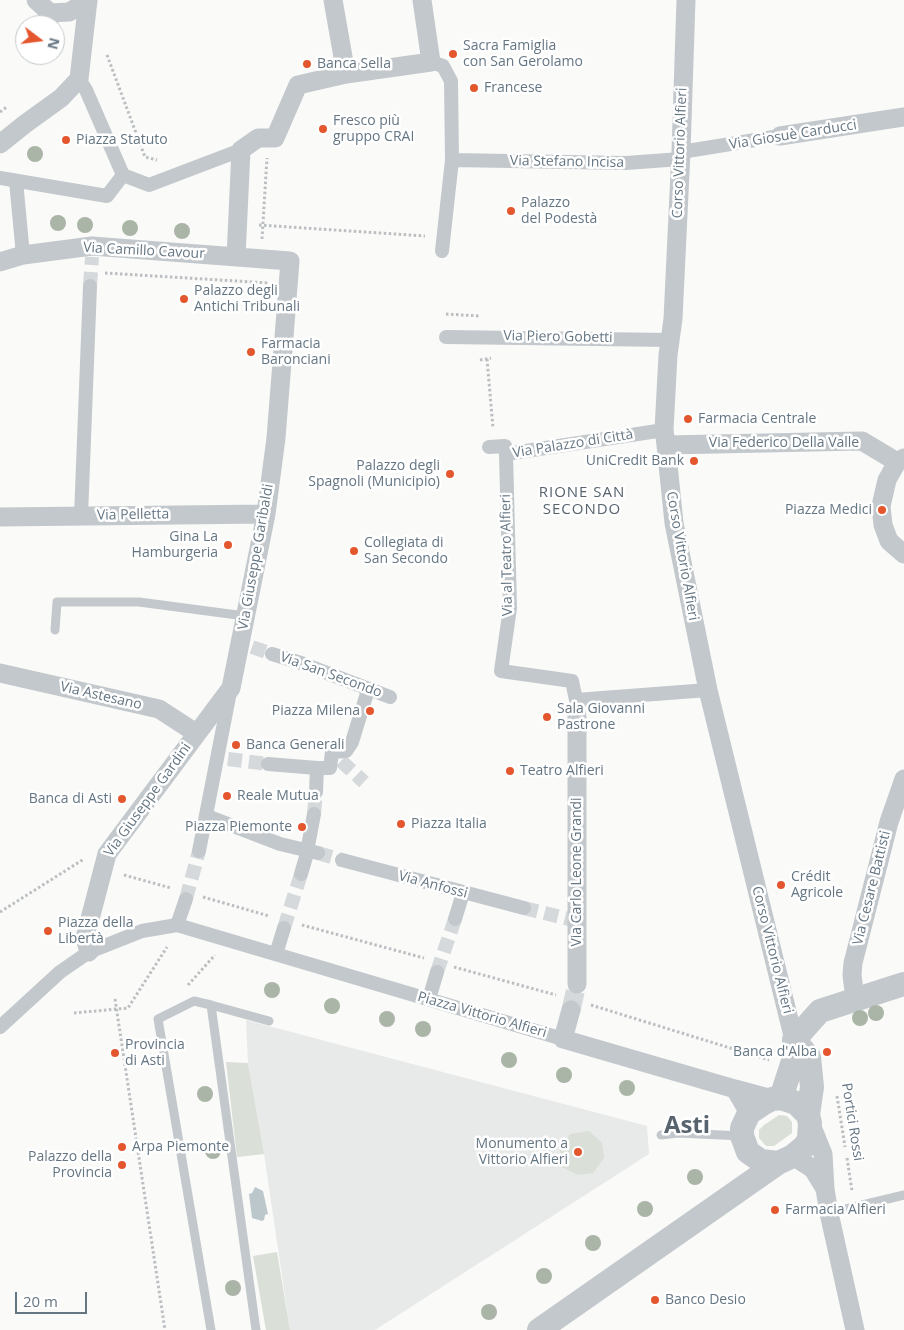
<!DOCTYPE html>
<meta charset="utf-8">
<style>
body{margin:0}
#map{position:relative;width:904px;height:1330px;overflow:hidden;background:#fafaf8;font-family:"Open Sans",sans-serif}
canvas{display:block}
.north{position:absolute;left:15px;top:15px;width:50px;height:50px;box-sizing:border-box;background:#fff;border:1px solid #c1c8cd;border-radius:50%;rotate:105deg;font-size:14px;font-weight:700;line-height:20px;text-align:center;color:#657683}
.north::after{content:'';display:block;margin:auto;width:18px;height:22px;background:#e4572e;clip-path:polygon(50% 0,100% 100%,50% 72%,0 100%)}
.scale{position:absolute;left:15px;top:1292px;width:72px;height:22px;box-sizing:border-box;border:2px solid #657683;border-top:0;padding-left:6px;font-size:15px;line-height:18px;white-space:nowrap;color:#657683;-webkit-text-stroke:4px #fff;paint-order:stroke}
</style>
<div id="map">
<canvas width="904" height="1330"></canvas>
<div class="north">N</div>
<div class="scale">20 m</div>
</div>
<script>
const ctx = document.querySelector('canvas').getContext('2d');
ctx.lineJoin = 'round';
function paint(path, color) {
  ctx.fillStyle = color;
  ctx.fill(path, 'evenodd');
}
function toPath(rows) {
  const path = new Path2D();
  for (const r of rows) {
    path.moveTo(r[0], r[1]);
    for (let i = 2; i < r.length; i += 2) path.lineTo(r[i], r[i + 1]);
  }
  return path;
}
function stroke(path, color, width, dash) {
  ctx.strokeStyle = color;
  ctx.lineWidth = width;
  ctx.lineCap = dash ? 'butt' : 'round';
  ctx.setLineDash(dash || []);
  ctx.stroke(path);
}
function drawText(font, color, halo, rows, align = 'center') {
  ctx.font = font + ' "Open Sans",sans-serif';
  ctx.lineWidth = 5;
  ctx.setLineDash([]);
  ctx.textBaseline = 'middle';
  ctx.strokeStyle = halo;
  ctx.fillStyle = color;
  for (const [text, x, y, turn = 0] of rows) {
    ctx.save();
    ctx.translate(x, y);
    ctx.rotate((+turn || 0) * Math.PI / 180);
    ctx.textAlign = isNaN(turn) ? turn : align;
    if (halo) ctx.strokeText(text, 0, 0);
    ctx.fillText(text, 0, 0);
    ctx.restore();
  }
}
paint(toPath([
 [246,1020,647,1126,649,1154,375,1330,290,1330,264,1154,248,1063]
]), '#e8e9e9');
paint(toPath([
 [226,1062,248,1063,264,1154,237,1157],
 [779,1115,787,1116,792,1122,792,1133,774,1146,766,1146,759,1138,759,1130,764,1125],
 [589,1131,602,1143,604,1158,593,1173,578,1175,562,1167,560,1150,570,1134],
 [277,1252,290,1330,266,1330,253,1256]
]), '#dadfd7');
paint(toPath([
 [255,1187,263,1191,268,1214,265,1215,264,1220,262,1221,252,1218,249,1194,252,1193]
]), '#bbc7cb');
stroke(toPath([
 [90,286,92,257],
 [252,647,272,654],
 [228,759,268,764],
 [341,761,364,782],
 [314,814,316,792],
 [318,853,342,860],
 [186,899,199,851],
 [524,908,577,921],
 [284,928,301,874],
 [437,972,455,919]
]), '#d5d9db', 14, [14, 7]);
stroke(toPath([
 [571,1010,577,984]
]), '#d5d9db', 19, [19, 9]);
stroke(toPath([
 [107,55,145,157,157,160],
 [0,112,8,106],
 [259,225,425,236],
 [262,239,267,158],
 [105,273,269,283],
 [446,314,480,316],
 [487,359,493,428],
 [480,360,491,358],
 [124,875,171,888],
 [203,897,269,916],
 [0,912,84,859],
 [302,925,424,958],
 [454,967,556,995],
 [188,985,215,955],
 [115,999,165,1330],
 [591,1005,769,1060],
 [74,1013,128,1008,167,947],
 [837,1096,845,1147],
 [847,1158,852,1191]
]), '#bbbfc2', 3, [2.5, 2.5]);
stroke(toPath([
 [55,630,57,602,139,602,245,616],
 [211,1005,269,1021],
 [661,1135,678,1133,742,1136],
 [829,1213,904,1195],
 [211,1330,158,1019,194,1001,211,1005,256,1330]
]), '#c3c8cc', 9);
stroke(toPath([
 [431,62,443,66,451,81,452,160,442,251],
 [681,152,780,136],
 [452,160,626,163,681,159],
 [123,175,149,185,241,150],
 [0,178,107,196,123,175,86,90,79,79],
 [16,181,23,255],
 [446,337,670,340],
 [489,447,505,446,506,454,664,430],
 [506,454,510,608,501,671,572,681,576,700,708,690],
 [81,516,90,286],
 [272,654,301,663,390,697],
 [268,764,317,768],
 [316,792,317,768,330,768,332,752,346,751,352,742,368,690],
 [207,816,280,844,318,853],
 [199,851,230,692],
 [342,860,524,908],
 [301,874,306,857,314,814],
 [455,919,463,893],
 [177,925,186,899],
 [276,954,284,928],
 [429,999,437,972],
 [0,1027,60,972,89,952,142,931,177,925,563,1039]
]), '#c3c8cc', 14);
stroke(toPath([
 [36,0,50,13,69,12,88,1],
 [333,0,346,74],
 [686,0,681,152,673,319,668,355,664,430,666,445,674,523,708,690,794,1040],
 [780,136,904,117],
 [0,144,25,124,61,98,79,79,88,0],
 [236,257,241,150,258,138,275,138,298,85,346,74,431,62,422,0],
 [0,262,23,255,92,246,290,261,276,438,266,514,231,688,107,854,85,938,89,952],
 [666,445,862,441,897,462],
 [904,458,897,462,887,480,881,506,883,525,889,541,904,554],
 [0,517,266,514],
 [0,673,159,709,196,733],
 [577,984,577,716],
 [855,999,852,975,853,963,889,822,904,779],
 [571,1010,563,1039,735,1089],
 [749,1113,735,1089,772,1099],
 [810,1122,823,1154,825,1189,829,1213,855,1330],
 [793,1156,813,1169,824,1187]
]), '#c3c8cc', 19);
stroke(toPath([
 [794,1040,820,1011,904,984],
 [794,1040,809,1057,812,1087,808,1115],
 [781,1098,796,1103,808,1115,810,1123,809,1139,805,1146,793,1156,778,1163,761,1161,748,1152,742,1136,742,1128,749,1113,764,1103,772,1099,781,1098],
 [781,1098,793,1061,794,1040],
 [539,1330,778,1163]
]), '#c3c8cc', 24);
ctx.fillStyle = '#aab4a7';
for (const [x, y] of [
 [35,154],
 [58,223],
 [85,225],
 [130,228],
 [182,231],
 [272,990],
 [332,1006],
 [876,1013],
 [860,1018],
 [387,1019],
 [423,1029],
 [509,1060],
 [564,1075],
 [627,1088],
 [205,1094],
 [213,1151],
 [695,1177],
 [645,1209],
 [593,1243],
 [544,1276],
 [233,1288],
 [489,1312]
]) {
  ctx.beginPath();
  ctx.arc(x, y, 8, 0, 2 * Math.PI);
  ctx.fill();
}
for (const [x, y, r, color] of [
 [453,54,5,"#e4572e"],
 [307,64,5,"#e4572e"],
 [474,88,5,"#e4572e"],
 [323,129,5,"#e4572e"],
 [66,140,5,"#e4572e"],
 [511,211,5,"#e4572e"],
 [184,299,5,"#e4572e"],
 [251,352,5,"#e4572e"],
 [688,419,5,"#e4572e"],
 [694,461,5,"#e4572e"],
 [450,474,5,"#e4572e"],
 [882,510,5,"#e4572e"],
 [228,545,5,"#e4572e"],
 [354,551,5,"#e4572e"],
 [370,711,5,"#e4572e"],
 [547,717,5,"#e4572e"],
 [236,745,5,"#e4572e"],
 [510,771,5,"#e4572e"],
 [227,796,5,"#e4572e"],
 [122,799,5,"#e4572e"],
 [401,824,5,"#e4572e"],
 [302,827,5,"#e4572e"],
 [781,885,5,"#e4572e"],
 [48,931,5,"#e4572e"],
 [827,1052,5,"#e4572e"],
 [115,1053,5,"#e4572e"],
 [122,1147,5,"#e4572e"],
 [578,1152,5,"#e4572e"],
 [122,1165,5,"#e4572e"],
 [775,1210,5,"#e4572e"],
 [655,1300,5,"#e4572e"]
]) {
  const dot = new Path2D();
  dot.arc(x, y, r, 0, 2 * Math.PI);
  ctx.fillStyle = color;
  ctx.fill(dot);
  stroke(dot, '#fff', 2);
}
drawText('14px', '#657683', '#fff', [
 ["Sacra Famiglia",463,46],
 ["con San Gerolamo",463,62],
 ["Banca Sella",317,64],
 ["Francese",484,88],
 ["Fresco più",333,121],
 ["gruppo CRAI",333,137],
 ["Piazza Statuto",76,140],
 ["Palazzo",521,203],
 ["del Podestà",521,219],
 ["Palazzo degli",194,291],
 ["Antichi Tribunali",194,307],
 ["Farmacia",261,344],
 ["Baronciani",261,360],
 ["Farmacia Centrale",698,419],
 ["UniCredit Bank",684,461,"right"],
 ["Palazzo degli",440,466,"right"],
 ["Spagnoli (Municipio)",440,482,"right"],
 ["Piazza Medici",872,510,"right"],
 ["Gina La",218,537,"right"],
 ["Hamburgeria",218,553,"right"],
 ["Collegiata di",364,543],
 ["San Secondo",364,559],
 ["Sala Giovanni",557,709],
 ["Pastrone",557,725],
 ["Piazza Milena",360,711,"right"],
 ["Banca Generali",246,745],
 ["Teatro Alfieri",520,771],
 ["Reale Mutua",237,796],
 ["Banca di Asti",112,799,"right"],
 ["Piazza Italia",411,824],
 ["Piazza Piemonte",292,827,"right"],
 ["Crédit",791,877],
 ["Agricole",791,893],
 ["Piazza della",58,923],
 ["Libertà",58,939],
 ["Provincia",125,1045],
 ["di Asti",125,1061],
 ["Banca d'Alba",817,1052,"right"],
 ["Monumento a",568,1144,"right"],
 ["Vittorio Alfieri",568,1160,"right"],
 ["Arpa Piemonte",132,1147],
 ["Palazzo della",112,1157,"right"],
 ["Provincia",112,1173,"right"],
 ["Farmacia Alfieri",785,1210],
 ["Banco Desio",665,1300]
], 'left');
drawText('14px', '#657683', '#fff', [
 ["Via Giosuè Carducci",793,135,-9],
 ["Corso Vittorio Alfieri",680,153,-88],
 ["Via Stefano Incisa",567,162,1],
 ["Via Camillo Cavour",144,251,3],
 ["Via Piero Gobetti",558,337,1],
 ["Via Federico Della Valle",784,443],
 ["Via Palazzo di Città",573,444,-9],
 ["Via Pelletta",133,515,-1],
 ["Via al Teatro Alfieri",507,555,-91],
 ["Corso Vittorio Alfieri",682,556,80],
 ["Via Giuseppe Garibaldi",256,557,-80],
 ["Via San Secondo",331,675,20],
 ["Via Astesano",101,696,13],
 ["Via Giuseppe Gardini",148,800,-54],
 ["Via Carlo Leone Grandi",577,872,-90],
 ["Via Anfossi",433,885,15],
 ["Via Cesare Battisti",872,888,-76],
 ["Corso Vittorio Alfieri",772,950,76],
 ["Piazza Vittorio Alfieri",482,1015,16],
 ["Portici Rossi",852,1122,81]
]);
ctx.letterSpacing = '1px';
drawText('15px', '#57646e', '#fff', [
 ["RIONE SAN",582,493],
 ["SECONDO",582,510]
]);
ctx.letterSpacing = '0px';
drawText('bold 24px', '#57646e', '#fff', [
 ["Asti",687,1126]
]);
</script>
